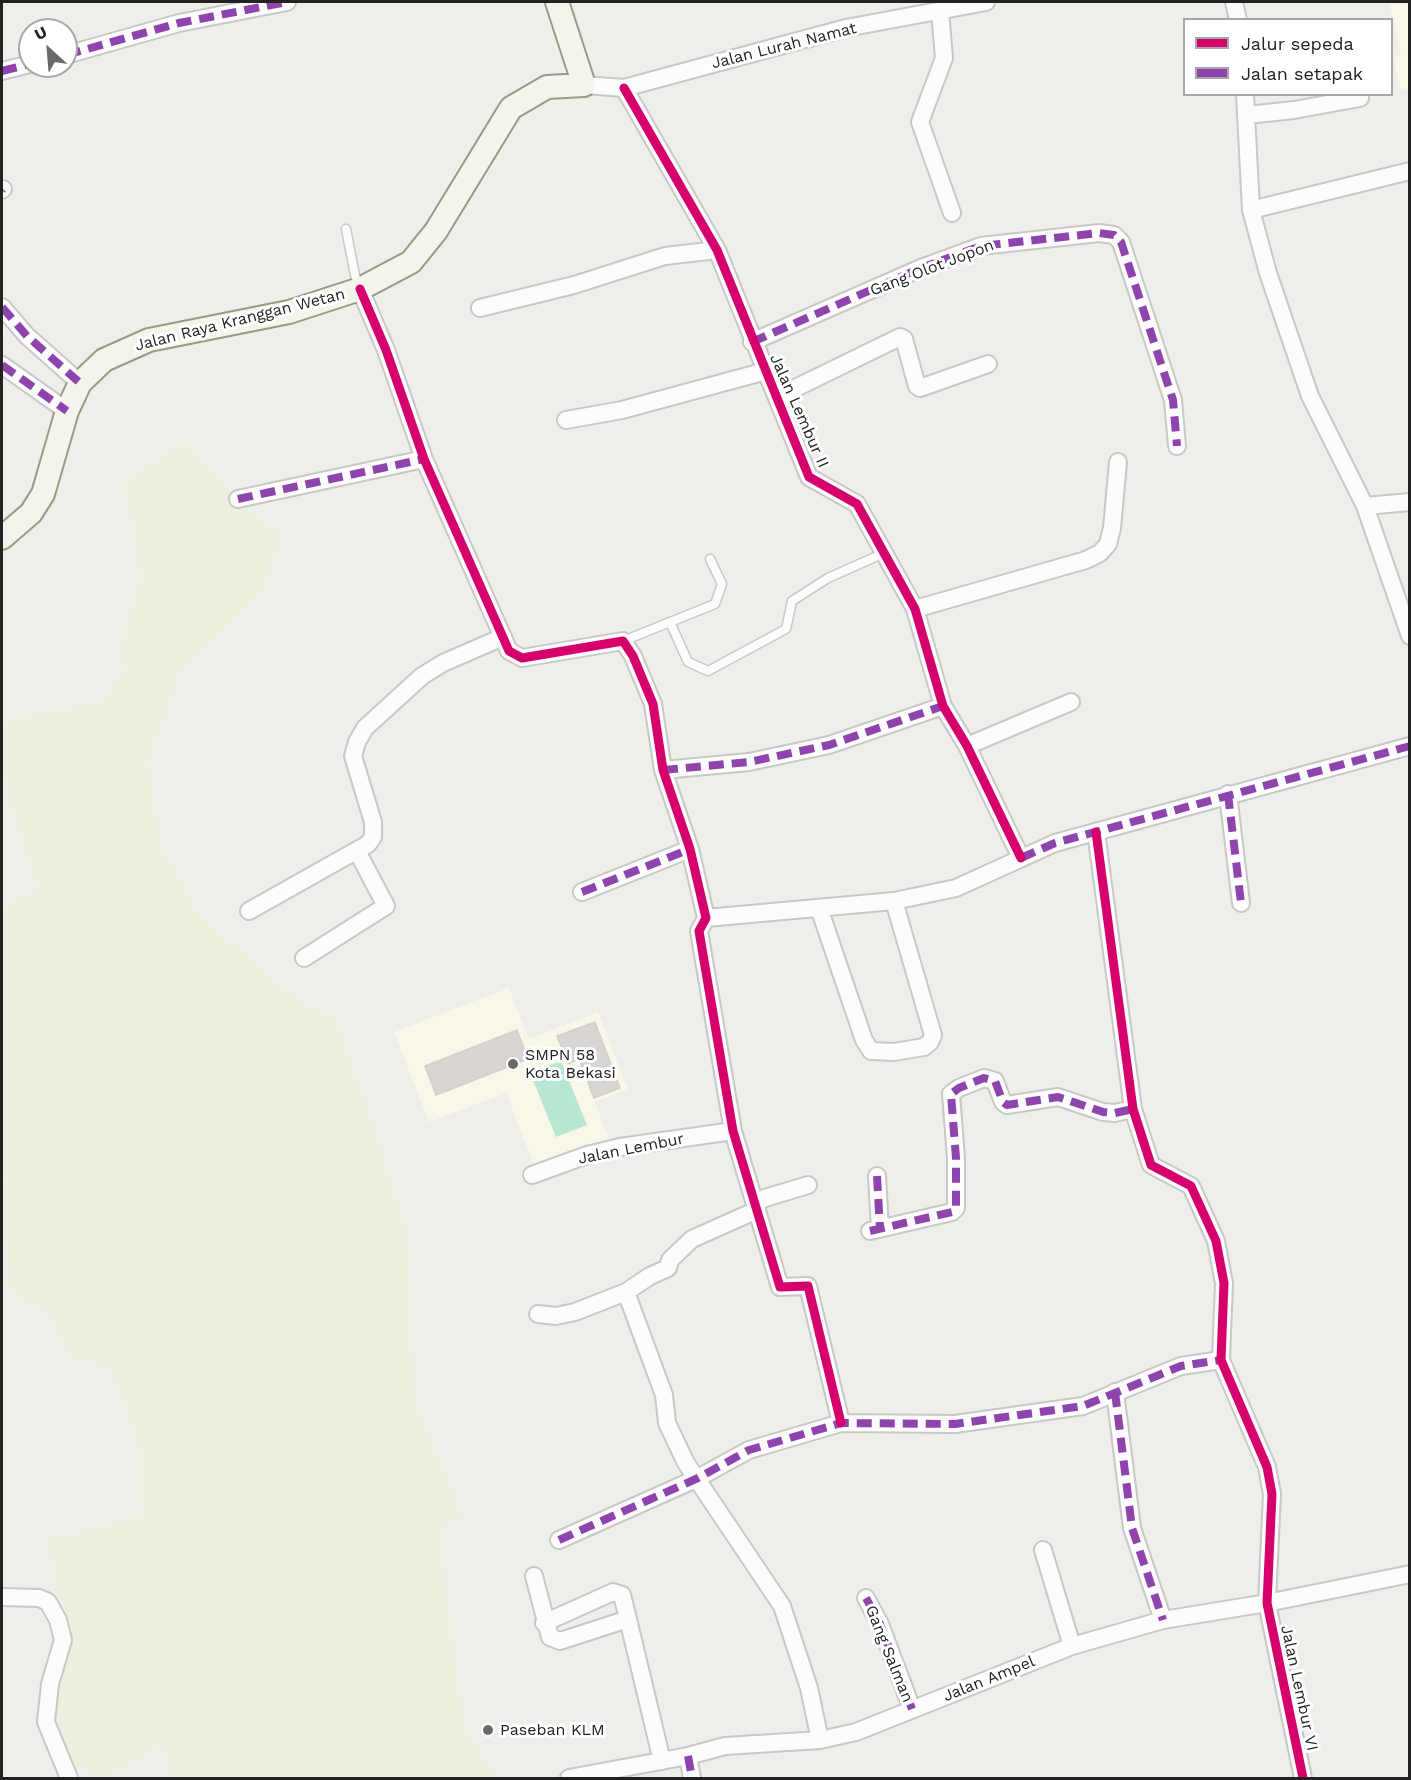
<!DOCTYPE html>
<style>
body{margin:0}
#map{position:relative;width:1411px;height:1780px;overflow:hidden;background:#f0eeeb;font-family:"Work Sans",sans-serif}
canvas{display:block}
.frame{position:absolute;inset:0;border:3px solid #222;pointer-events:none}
.legend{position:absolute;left:1183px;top:18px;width:210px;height:78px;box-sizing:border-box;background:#fff;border:2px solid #a7a7a7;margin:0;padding:8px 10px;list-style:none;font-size:18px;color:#222}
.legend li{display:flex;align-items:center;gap:12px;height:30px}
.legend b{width:30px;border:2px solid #a7a7a7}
.north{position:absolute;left:18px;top:18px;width:60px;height:60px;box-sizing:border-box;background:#fff;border:2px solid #a7a7a7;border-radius:50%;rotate:334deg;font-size:16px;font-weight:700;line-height:24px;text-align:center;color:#222}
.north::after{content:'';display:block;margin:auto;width:21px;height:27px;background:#6a6968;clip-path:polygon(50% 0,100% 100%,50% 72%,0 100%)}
</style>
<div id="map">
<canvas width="1411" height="1780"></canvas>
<div class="frame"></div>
<ul class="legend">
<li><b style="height:8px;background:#d6006c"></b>Jalur sepeda</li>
<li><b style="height:8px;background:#8e44ad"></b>Jalan setapak</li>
</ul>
<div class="north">U</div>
</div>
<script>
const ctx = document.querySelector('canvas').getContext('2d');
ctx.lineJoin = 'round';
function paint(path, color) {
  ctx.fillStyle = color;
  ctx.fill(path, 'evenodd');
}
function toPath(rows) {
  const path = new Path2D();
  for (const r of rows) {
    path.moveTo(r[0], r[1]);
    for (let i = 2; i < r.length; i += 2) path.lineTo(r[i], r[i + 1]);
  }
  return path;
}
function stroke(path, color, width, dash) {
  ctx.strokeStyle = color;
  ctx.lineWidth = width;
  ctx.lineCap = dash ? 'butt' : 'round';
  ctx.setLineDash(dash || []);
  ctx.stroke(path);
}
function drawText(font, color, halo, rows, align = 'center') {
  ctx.font = font + ' "Work Sans",sans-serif';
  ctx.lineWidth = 6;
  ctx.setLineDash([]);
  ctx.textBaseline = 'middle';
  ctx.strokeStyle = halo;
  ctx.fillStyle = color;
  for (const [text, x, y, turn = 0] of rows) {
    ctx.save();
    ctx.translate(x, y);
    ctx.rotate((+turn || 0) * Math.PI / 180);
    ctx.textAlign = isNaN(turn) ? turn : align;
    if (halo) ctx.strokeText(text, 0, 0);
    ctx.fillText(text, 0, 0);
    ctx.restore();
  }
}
paint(toPath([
 [1389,2,1409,2,1409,88,1400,90,1394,58,1401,54],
 [509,988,529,1039,598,1012,628,1089,595,1102,610,1142,536,1170,506,1093,429,1122,394,1032]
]), '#f8f7e8');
paint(toPath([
 [184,441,242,505,282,535,262,594,182,671,148,763,162,849,198,911,280,988,338,1022,379,1139,408,1238,415,1400,464,1518,442,1525,445,1580,465,1730,498,1778,171,1778,160,1746,103,1778,93,1778,64,1751,52,1676,70,1640,46,1540,143,1515,139,1442,110,1367,71,1359,47,1314,12,1290,4,1245,2,1244,2,1185,4,1183,2,1171,2,907,37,889,2,774,2,722,101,700,126,671,119,649,141,579,124,481]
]), '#efefdf');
paint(toPath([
 [561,1061,587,1125,556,1137,530,1073]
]), '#b7e6d2');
const building = toPath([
 [595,1022,620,1088,594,1098,579,1059,568,1064,557,1036,595,1022],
 [517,1030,528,1059,436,1095,425,1066,517,1030]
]);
paint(building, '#d7d4d2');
stroke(building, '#d3d0cc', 1.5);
const lane = toPath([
 [346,229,355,275,359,287],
 [670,622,688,662,708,671,786,629,792,601,828,578,884,553],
 [623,641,715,604,722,584,710,559]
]);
const street = toPath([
 [1234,2,1238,20],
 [940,11,944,58,920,122,952,213],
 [66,55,179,23,287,2],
 [2,71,30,64],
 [584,85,624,88,846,28,986,2],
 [624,88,717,250,809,477,857,504,915,609,943,706,967,746,1021,858],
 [1245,94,1251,210,1268,273,1310,396,1365,506,1410,636],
 [1247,115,1294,110,1360,98],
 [2,190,3,189],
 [1251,210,1410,171],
 [360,289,386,350,424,459,509,651,522,658,623,641,633,656,653,704,663,770,690,849,706,918,699,931,733,1131,780,1287,808,1286,841,1423],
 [2,307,27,336,80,383],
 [480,308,574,285,665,256,717,250],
 [752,342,921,268,981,246,1099,233,1114,235,1121,242,1173,400,1177,446],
 [2,365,67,411],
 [777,397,900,337,904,339,917,386,920,388,988,364],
 [566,420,622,410,766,371],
 [238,499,424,459],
 [1365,506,1410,502],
 [915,609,1086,560,1100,553,1108,544,1112,528,1118,462],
 [967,746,1071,702],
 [663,770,749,762,829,745,943,706],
 [1228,794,1241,903],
 [1096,832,1133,1109,1151,1165,1191,1186,1216,1241,1224,1283,1221,1360,1267,1467,1272,1494,1267,1603,1303,1778],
 [582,892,690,849],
 [819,908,864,1040,871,1051,894,1052,924,1047,930,1042,933,1035,894,901],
 [249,911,368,844,373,837,373,822,353,756,357,742,365,728,422,676,443,663,503,637],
 [706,918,894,901,956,888,1055,843,1410,746],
 [304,958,386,906,357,851],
 [532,1175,587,1155,620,1147,733,1131],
 [877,1176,880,1229],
 [755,1204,765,1198,808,1185],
 [757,1210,692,1239,670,1260,668,1268,650,1276,626,1292,664,1395,667,1423,686,1463,782,1606,809,1688,820,1740],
 [870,1231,952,1212,956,1208,956,1158,951,1094,959,1088,984,1078,995,1081,1003,1102,1007,1105,1058,1097,1103,1112,1115,1113,1133,1109],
 [538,1314,556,1316,575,1312,626,1292],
 [1115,1392,1132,1528,1163,1620],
 [559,1540,698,1478,749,1450,841,1423,955,1424,1083,1406,1181,1366,1221,1360],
 [1043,1550,1072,1646],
 [534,1576,550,1637,560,1641,628,1619,662,1761],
 [2,1597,39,1598,48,1602,58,1620,63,1640,50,1684,46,1722,69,1778],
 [866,1598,880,1624,912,1709],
 [544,1623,613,1592,622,1595,628,1619],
 [688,1756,692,1778],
 [569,1778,688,1756,725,1746,820,1740,856,1732,1072,1646,1163,1620,1267,1603,1410,1574]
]);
const secondary = toPath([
 [2,538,31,513,43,494,67,411,80,383,104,360,149,340,289,312,360,289,411,262,436,231,511,108,547,87,584,85,557,2]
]);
stroke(lane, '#c9c8c7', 11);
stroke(street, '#c9c8c7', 20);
stroke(secondary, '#999a82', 26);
stroke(lane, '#fdfcfc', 8);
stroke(street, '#fdfcfc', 16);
stroke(secondary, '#f4f4ed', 22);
stroke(toPath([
 [66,55,179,23,287,2],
 [2,71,30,64],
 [2,190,3,189],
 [2,307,27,336,80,383],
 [752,342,921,268,981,246,1099,233,1114,235,1121,242,1173,400,1177,446],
 [2,365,67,411],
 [238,499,424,459],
 [663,770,749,762,829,745,943,706],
 [1228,794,1241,903],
 [1021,858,1055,843,1410,746],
 [582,892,690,849],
 [877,1176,880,1229],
 [870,1231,952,1212,956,1208,956,1158,951,1094,959,1088,984,1078,995,1081,1003,1102,1007,1105,1058,1097,1103,1112,1115,1113,1133,1109],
 [1115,1392,1132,1528,1163,1620],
 [559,1540,698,1478,749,1450,841,1423,955,1424,1083,1406,1181,1366,1221,1360],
 [866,1598,880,1624,912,1709],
 [688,1756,692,1778]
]), '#8e44ad', 8, [15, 8]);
stroke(toPath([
 [624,88,717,250,809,477,857,504,915,609,943,706,967,746,1021,858],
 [360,289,386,350,424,459,509,651,522,658,623,641,633,656,653,704,663,770,690,849,706,918,699,931,733,1131,780,1287,808,1286,841,1423],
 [1096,832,1133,1109,1151,1165,1191,1186,1216,1241,1224,1283,1221,1360,1267,1467,1272,1494,1267,1603,1303,1778]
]), '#d6006c', 9);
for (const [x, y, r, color] of [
 [513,1064,6,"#6a6968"],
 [488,1730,6,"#6a6968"]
]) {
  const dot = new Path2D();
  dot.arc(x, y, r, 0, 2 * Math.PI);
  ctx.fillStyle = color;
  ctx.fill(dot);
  stroke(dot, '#fff', 2);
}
drawText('16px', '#222', '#fff', [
 ["Jalan Lurah Namat",784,46,-14],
 ["Gang Olot Jopon",932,268,-21],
 ["Jalan Raya Kranggan Wetan",240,320,-14],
 ["Jalan Lembur II",799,411,66],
 ["Jalan Lembur",631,1149,-11],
 ["Gang Salman",889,1654,68],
 ["Jalan Ampel",989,1679,-22],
 ["Jalan Lembur VI",1299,1688,78]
]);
drawText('16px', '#222', '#fff', [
 ["SMPN 58",525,1055],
 ["Kota Bekasi",525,1073],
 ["Paseban KLM",500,1730]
], 'left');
</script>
